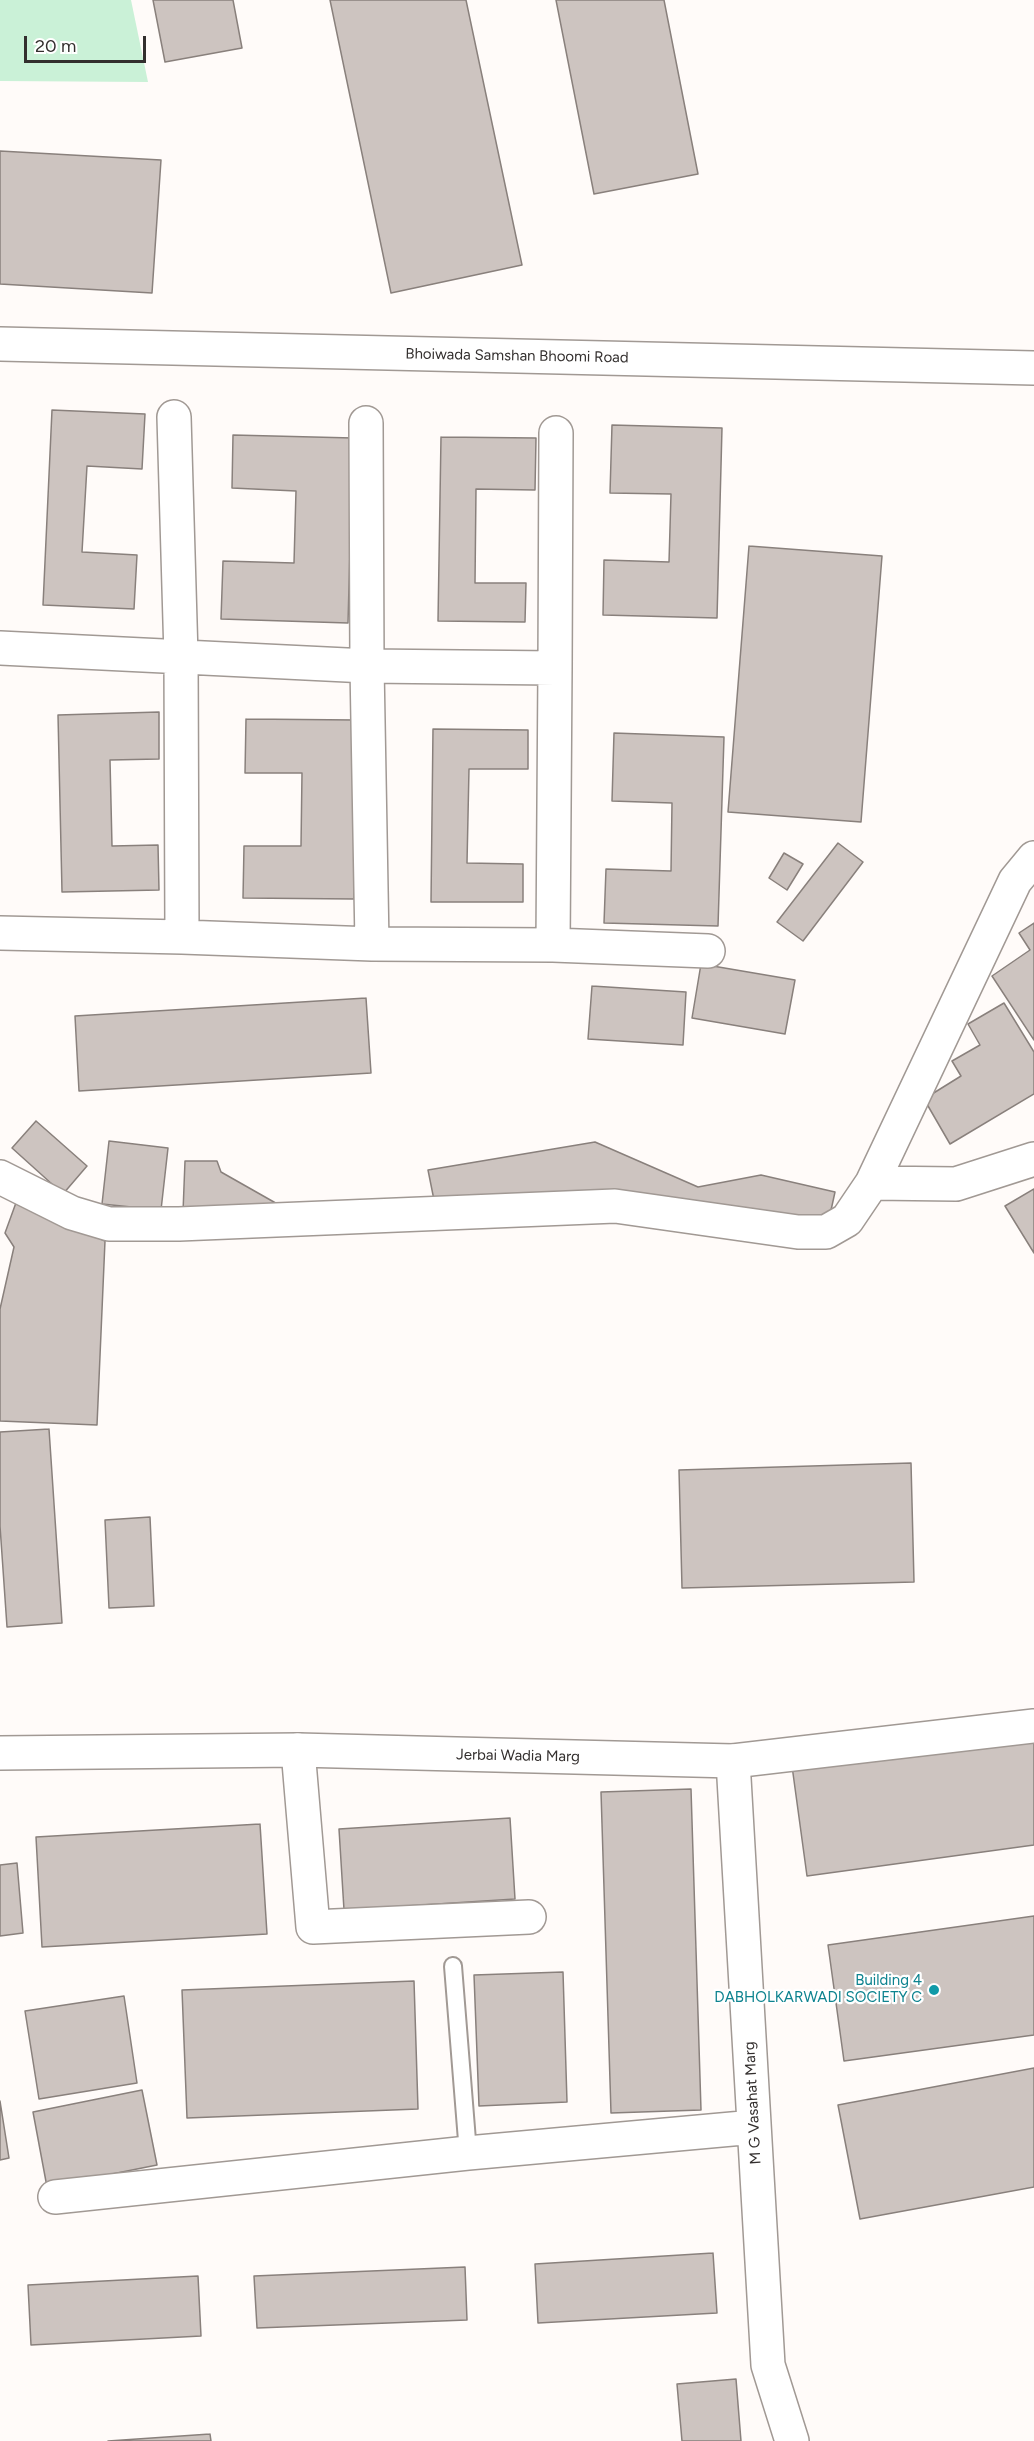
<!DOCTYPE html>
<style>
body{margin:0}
#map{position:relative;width:1034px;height:2441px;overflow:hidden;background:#fffbf9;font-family:Figtree,sans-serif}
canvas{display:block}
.scale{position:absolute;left:24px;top:36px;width:122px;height:27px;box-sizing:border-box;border:3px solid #332f2e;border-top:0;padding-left:8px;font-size:18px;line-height:21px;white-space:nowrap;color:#332f2e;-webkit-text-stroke:4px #fff;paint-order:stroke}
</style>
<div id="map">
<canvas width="1034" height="2441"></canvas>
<div class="scale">20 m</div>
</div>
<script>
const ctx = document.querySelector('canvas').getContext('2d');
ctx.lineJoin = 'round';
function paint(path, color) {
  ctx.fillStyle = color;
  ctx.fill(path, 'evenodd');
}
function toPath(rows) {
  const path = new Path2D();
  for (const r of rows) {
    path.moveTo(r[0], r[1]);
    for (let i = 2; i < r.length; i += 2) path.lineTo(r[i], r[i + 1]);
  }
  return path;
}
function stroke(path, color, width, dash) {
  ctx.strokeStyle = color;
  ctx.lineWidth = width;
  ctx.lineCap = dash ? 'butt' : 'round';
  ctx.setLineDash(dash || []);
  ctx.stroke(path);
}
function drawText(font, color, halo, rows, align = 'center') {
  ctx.font = font + ' Figtree,sans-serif';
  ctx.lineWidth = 4.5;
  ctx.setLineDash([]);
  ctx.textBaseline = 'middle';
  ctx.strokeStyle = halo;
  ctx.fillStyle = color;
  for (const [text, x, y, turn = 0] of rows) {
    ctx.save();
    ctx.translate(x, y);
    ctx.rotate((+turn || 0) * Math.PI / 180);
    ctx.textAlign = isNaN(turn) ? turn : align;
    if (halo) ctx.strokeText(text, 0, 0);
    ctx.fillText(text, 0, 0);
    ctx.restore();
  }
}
paint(toPath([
 [0,0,131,0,148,82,0,81]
]), '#caf1d7');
const building = toPath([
 [153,0,233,0,242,48,165,62,153,0],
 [330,0,466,0,522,265,391,293,330,0],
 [556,0,664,0,698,174,594,194,556,0],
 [0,151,161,160,152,293,0,284,0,151],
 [52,410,145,414,142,469,87,466,82,552,137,555,134,609,43,605,52,410],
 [612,425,722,428,717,618,603,615,604,560,669,562,671,494,610,493,612,425],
 [233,435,353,438,348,623,221,619,223,561,294,563,296,491,232,488,233,435],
 [441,437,536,438,535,490,476,489,475,583,526,583,525,622,438,621,441,437],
 [749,546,882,556,861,822,728,812,749,546],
 [159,712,159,759,110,760,112,846,158,845,159,890,62,892,58,715,159,712],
 [246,719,356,720,354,899,243,898,244,846,301,846,302,773,245,773,246,719],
 [433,729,528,730,528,769,469,769,467,863,523,864,523,902,431,902,433,729],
 [614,733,724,737,718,926,604,923,606,869,671,871,672,803,612,801,614,733],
 [838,843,863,862,803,941,777,922,838,843],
 [784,853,803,864,787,890,769,878,784,853],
 [1034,923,1034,1040,992,976,1030,950,1019,933,1034,923],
 [701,964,795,980,785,1034,692,1018,701,964],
 [592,986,686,992,683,1045,588,1039,592,986],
 [366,998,371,1073,79,1091,75,1016,366,998],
 [1004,1003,1034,1052,1034,1094,950,1144,924,1099,961,1076,952,1061,980,1045,968,1024,1004,1003],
 [36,1121,87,1166,63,1194,12,1148,36,1121],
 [109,1141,168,1148,161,1210,102,1204,109,1141],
 [595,1142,698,1187,761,1175,835,1192,828,1224,434,1200,428,1170,595,1142],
 [185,1161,217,1161,221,1172,288,1210,183,1212,185,1161],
 [1034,1189,1034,1253,1005,1206,1034,1189],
 [17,1200,105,1241,97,1425,0,1421,0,1309,14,1247,5,1233,17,1200],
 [49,1429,62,1623,7,1627,0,1526,0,1432,49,1429],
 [911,1463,914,1582,682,1588,679,1470,911,1463],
 [150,1517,154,1606,109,1608,105,1520,150,1517],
 [1034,1733,1034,1845,807,1876,792,1766,1034,1733],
 [691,1789,701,2110,611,2113,601,1792,691,1789],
 [510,1818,515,1899,344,1910,339,1829,510,1818],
 [260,1824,267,1934,42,1947,36,1837,260,1824],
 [17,1863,23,1933,0,1936,0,1865,17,1863],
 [1034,1916,1034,2035,844,2061,828,1945,1034,1916],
 [563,1972,567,2102,479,2106,474,1975,563,1972],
 [414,1981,418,2109,187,2118,182,1990,414,1981],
 [124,1996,137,2083,39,2099,25,2011,124,1996],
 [1034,2068,1034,2187,860,2219,838,2105,1034,2068],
 [142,2090,157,2165,47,2187,33,2112,142,2090],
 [0,2101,9,2158,0,2160,0,2101],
 [713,2253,717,2313,538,2323,535,2264,713,2253],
 [465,2267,467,2320,257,2328,254,2276,465,2267],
 [198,2276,201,2336,31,2345,28,2285,198,2276],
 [736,2379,741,2441,682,2441,677,2384,736,2379],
 [210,2434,211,2441,108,2441,210,2434]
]);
paint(building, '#cdc4c0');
stroke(building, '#89807c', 1.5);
const service = toPath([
 [453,1966,468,2153]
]);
const minor = toPath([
 [0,344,1034,368],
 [174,417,181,656,182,937,372,944,367,666,366,423],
 [0,648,367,666,555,668,556,433],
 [0,933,182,937],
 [372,944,553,945,555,668],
 [553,945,708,951],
 [0,1177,72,1213,109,1224,179,1224,615,1206,798,1232,826,1232,847,1220,872,1183,956,1184,1034,1159],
 [872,1183,1015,881,1034,858],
 [298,1750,313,1927,529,1917],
 [733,1761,768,2365,792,2441],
 [55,2197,468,2153,754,2127]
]);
const secondary = toPath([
 [0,1753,298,1750,733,1761,1034,1726]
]);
stroke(service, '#a19994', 20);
stroke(minor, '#a19994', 36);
stroke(secondary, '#a19994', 36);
stroke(service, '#fff', 16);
stroke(minor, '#fff', 33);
stroke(secondary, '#fff', 33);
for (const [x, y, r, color] of [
 [934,1990,6,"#0f9aa8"]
]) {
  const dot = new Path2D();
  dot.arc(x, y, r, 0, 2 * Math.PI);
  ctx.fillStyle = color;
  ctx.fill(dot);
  stroke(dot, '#fff', 2);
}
drawText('15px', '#332f2e', '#fff', [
 ["Bhoiwada Samshan Bhoomi Road",517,356,1],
 ["Jerbai Wadia Marg",518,1756,1],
 ["M G Vasahat Marg",753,2103,-93]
]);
drawText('15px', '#0d838f', '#fff', [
 ["Building 4",922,1981],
 ["DABHOLKARWADI SOCIETY C",922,1998]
], 'right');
</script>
